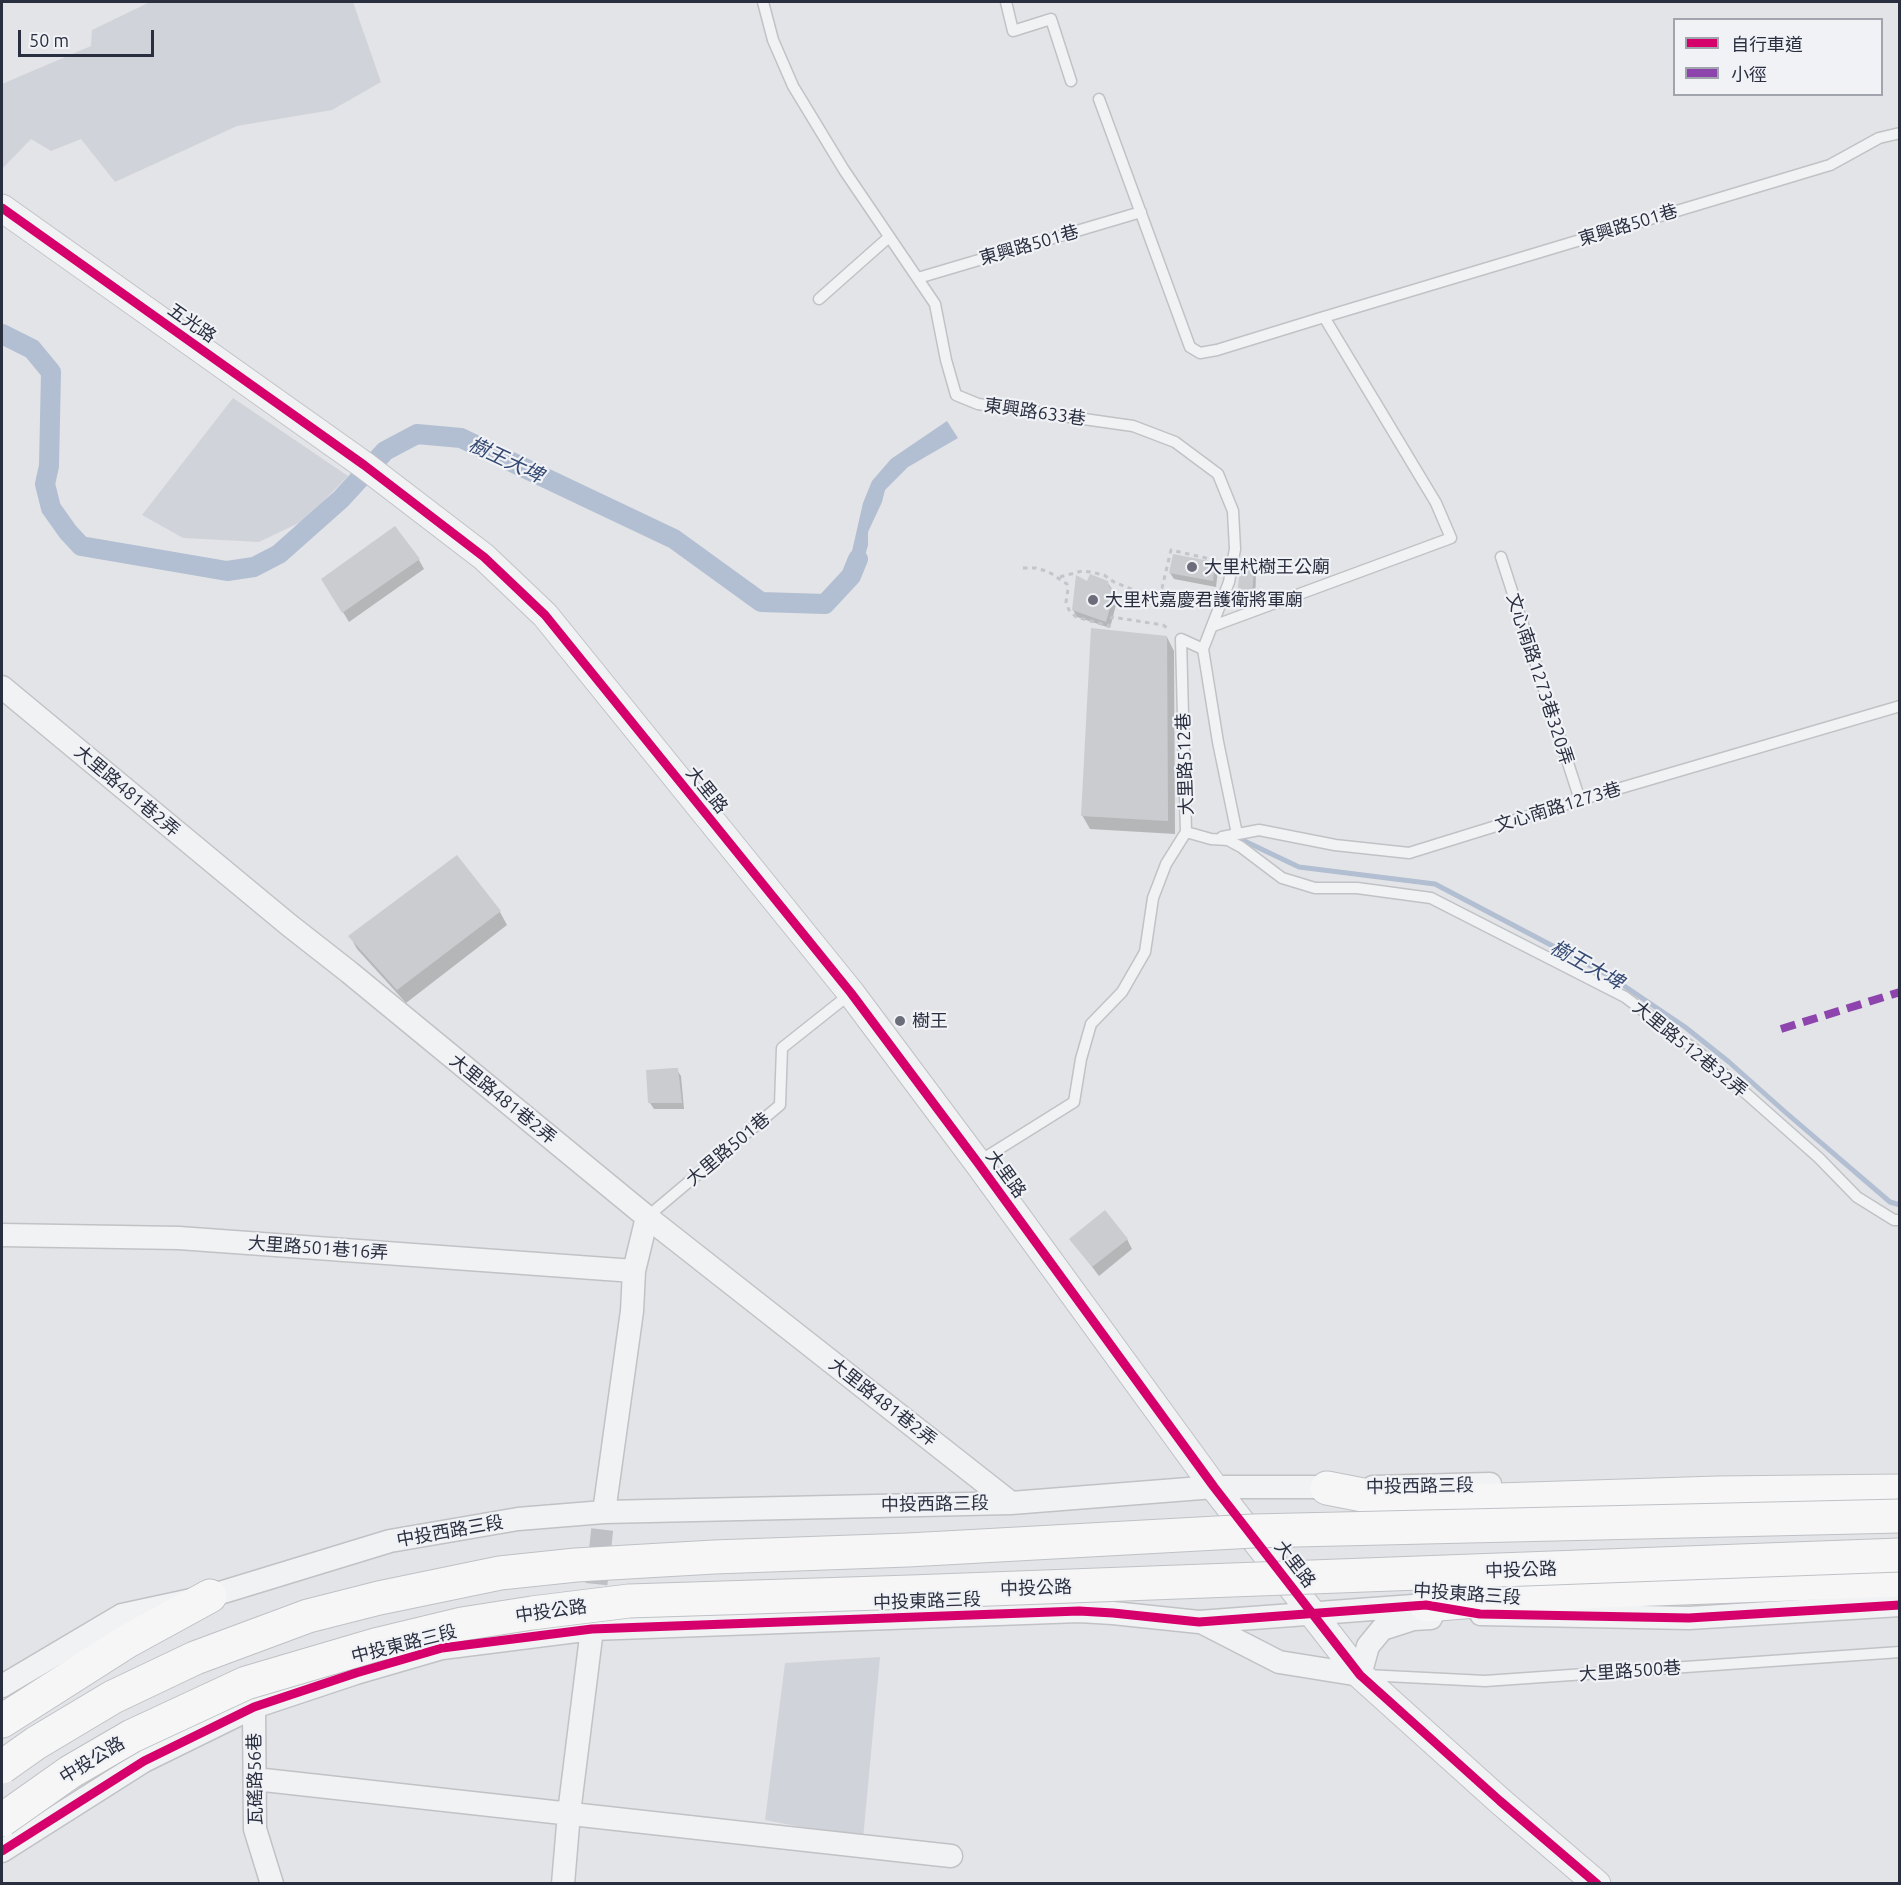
<!DOCTYPE html>
<meta charset="utf-8">
<style>
body{margin:0}
#map{position:relative;width:1901px;height:1885px;overflow:hidden;background:#e3e4e7;font-family:Ubuntu,"Noto Sans TC",sans-serif}
canvas{display:block}
.frame{position:absolute;inset:0;border:3px solid #2a2f40;pointer-events:none}
.legend{position:absolute;left:1673px;top:18px;width:210px;height:78px;box-sizing:border-box;background:#f0f2f6;border:2px solid #a1a4ad;margin:0;padding:8px 10px;list-style:none;font-size:18px;color:#2a2f40}
.legend li{display:flex;align-items:center;gap:12px;height:30px}
.legend b{width:30px;border:2px solid #a1a4ad}
.scale{position:absolute;left:18px;top:30px;width:136px;height:27px;box-sizing:border-box;border:3px solid #2a2f40;border-top:0;padding-left:8px;font-size:18px;line-height:21px;white-space:nowrap;color:#2a2f40;-webkit-text-stroke:4px #f0f2f6;paint-order:stroke}
</style>
<div id="map">
<canvas width="1901" height="1885"></canvas>
<div class="frame"></div>
<ul class="legend">
<li><b style="height:8px;background:#d6006c"></b>自行車道</li>
<li><b style="height:8px;background:#8e44ad"></b>小徑</li>
</ul>
<div class="scale">50 m</div>
</div>
<script>
const ctx = document.querySelector('canvas').getContext('2d');
ctx.lineJoin = 'round';
function paint(path, color) {
  ctx.fillStyle = color;
  ctx.fill(path, 'evenodd');
}
function toPath(rows) {
  const path = new Path2D();
  for (const r of rows) {
    path.moveTo(r[0], r[1]);
    for (let i = 2; i < r.length; i += 2) path.lineTo(r[i], r[i + 1]);
  }
  return path;
}
function stroke(path, color, width, dash) {
  ctx.strokeStyle = color;
  ctx.lineWidth = width;
  ctx.lineCap = dash ? 'butt' : 'round';
  ctx.setLineDash(dash || []);
  ctx.stroke(path);
}
function drawText(font, color, halo, rows, align = 'center') {
  ctx.font = font + ' Ubuntu,"Noto Sans TC",sans-serif';
  ctx.lineWidth = 4.5;
  ctx.setLineDash([]);
  ctx.textBaseline = 'middle';
  ctx.strokeStyle = halo;
  ctx.fillStyle = color;
  for (const [text, x, y, turn = 0] of rows) {
    ctx.save();
    ctx.translate(x, y);
    ctx.rotate((+turn || 0) * Math.PI / 180);
    ctx.textAlign = isNaN(turn) ? turn : align;
    if (halo) ctx.strokeText(text, 0, 0);
    ctx.fillText(text, 0, 0);
    ctx.restore();
  }
}
paint(toPath([
 [150,2,353,2,381,82,332,110,237,126,115,182,81,139,51,151,31,139,2,169,2,84,91,46,92,30],
 [233,398,348,476,305,520,259,542,183,538,142,515],
 [880,1657,863,1839,765,1820,785,1663]
]), '#d1d3da');
paint(toPath([
 [947,421,958,438,908,467,885,490,882,502,868,532,868,545,860,574,858,578,845,582,863,503,872,481,891,459]
]), '#b2bed1');
paint(toPath([
 [419,560,424,569,349,622,323,579],
 [1214,563,1218,570,1216,587,1174,579,1170,573],
 [1253,568,1256,574,1255,605,1242,604,1238,597],
 [1107,582,1118,597,1110,628,1077,617,1073,610,1088,583],
 [1167,637,1174,651,1175,834,1090,829,1082,815],
 [500,912,507,925,406,1003,357,949,350,936],
 [677,1070,681,1076,684,1109,654,1109,650,1103,648,1072],
 [1071,1239,1127,1239,1132,1249,1099,1276]
]), '#0003');
stroke(toPath([
 [1236,837,1299,867,1435,884,1608,975,1685,1027,1729,1062,1784,1111,1890,1202,1900,1205]
]), '#b2bed1', 5);
stroke(toPath([
 [2,334,32,349,51,372,49,466,45,484,51,508,68,532,81,546,227,571,254,567,279,554,341,499,385,451,417,434,461,438,674,539,761,602,825,604,851,576,858,559]
]), '#b2bed1', 20);
paint(toPath([
 [395,526,420,559,342,613,321,579],
 [1173,554,1215,562,1213,581,1169,573],
 [1240,566,1254,566,1252,599,1237,598],
 [1090,574,1108,581,1109,587,1115,590,1106,622,1072,610,1076,575,1087,581],
 [1091,628,1167,636,1168,821,1081,816],
 [457,855,501,911,397,990,348,936],
 [673,1068,678,1068,682,1103,648,1103,646,1070],
 [1105,1210,1128,1239,1092,1267,1069,1239]
]), '#cbcccf');
stroke(toPath([
 [593,1617,604,1512]
]), '#bec0c6', 22, [22, 11]);
const service = toPath([
 [763,2,773,40,793,86,844,170,935,304,946,360,956,395,978,404,1133,426,1175,442,1218,474,1233,511,1235,549,1229,582,1203,649],
 [1006,2,1013,31,1051,19,1071,81],
 [1099,99,1190,347,1200,353,1217,350,1324,317],
 [918,278,1141,212],
 [819,299,889,237],
 [1501,557,1580,800],
 [1213,626,1451,538,1436,503,1324,317,1830,165,1879,138,1900,133],
 [1203,649,1218,742,1237,834],
 [1186,832,1211,839,1228,840,1241,847,1282,878,1315,888,1357,888,1431,898,1625,997,1706,1058,1819,1158,1857,1197,1894,1220,1900,1220],
 [1222,837,1259,830,1335,845,1409,853,1580,800,1900,706],
 [978,1162,1074,1102,1081,1059,1091,1024,1122,992,1145,952,1153,898,1166,864,1186,832,1181,639,1203,649],
 [647,1217,780,1105,782,1048,850,994],
 [1366,1675,1485,1681,1900,1652]
]);
const minor = toPath([
 [2,687,289,925,349,972,647,1217,1011,1503],
 [2,1235,179,1238,634,1271],
 [1373,1487,1490,1484],
 [604,1512,632,1311,634,1271,647,1217],
 [1481,1614,1689,1618,1900,1605],
 [1201,1622,1279,1662,1360,1675,1368,1646,1382,1629,1413,1619,1431,1618],
 [2,1686,122,1615,210,1596,390,1541,518,1519,604,1512,1011,1503,1214,1487,1340,1487],
 [254,1707,255,1829,272,1884],
 [255,1779,951,1856],
 [2,1851,144,1761,254,1707,356,1673,442,1648,592,1629,1079,1611,1113,1613,1199,1622,1426,1605,1440,1607],
 [563,1884,569,1813,592,1629]
]);
const tertiary = toPath([
 [2,208,364,465,484,557,545,615,851,993,978,1163,1214,1487,1360,1675,1500,1801,1597,1884]
]);
const primary = toPath([
 [1327,1488,1404,1503,1718,1493,1900,1491],
 [1426,1605,1600,1591,1900,1580],
 [2,1721,126,1642,210,1596]
]);
stroke(service, '#c1c2c5', 13);
stroke(minor, '#c1c2c5', 25);
stroke(tertiary, '#c1c2c5', 29);
stroke(primary, '#bec1c5', 35);
stroke(toPath([
 [1023,568,1036,568,1049,572,1067,584,1068,589,1066,602,1069,610,1076,617,1109,626,1112,617,1163,625,1170,630],
 [1060,577,1082,571,1090,572,1104,575,1114,582,1136,591,1153,593,1162,588,1171,550,1219,561]
]), '#c4c5ca', 3, [4.5, 4.5]);
stroke(service, '#f1f2f4', 10);
stroke(minor, '#f1f2f4', 22);
stroke(tertiary, '#f1f2f4', 27);
stroke(primary, '#f6f6f6', 33);
const primaryBridge = toPath([
 [2,1767,36,1743,113,1697,195,1658,308,1616,379,1598,500,1573,576,1565,714,1557,908,1550,1253,1531,1900,1516],
 [2,1820,70,1772,132,1736,246,1683,375,1645,462,1624,532,1613,629,1601,911,1592,1900,1555]
]);
stroke(primaryBridge, '#bec1c5', 35, []);
stroke(primaryBridge, '#f6f6f6', 33);
stroke(toPath([
 [1781,1029,1900,992]
]), '#8e44ad', 8, [15, 8]);
stroke(toPath([
 [2,208,364,465,484,557,545,615,851,993,978,1163,1214,1487,1360,1675,1500,1801,1597,1884],
 [2,1851,144,1761,254,1707,356,1673,442,1648,592,1629,1079,1611,1113,1613,1199,1622,1426,1605,1480,1614,1689,1618,1900,1605]
]), '#d6006c', 9);
for (const [x, y, r, color] of [
 [1192,567,6,"#6b6e7a"],
 [1093,600,6,"#6b6e7a"],
 [900,1021,6,"#6b6e7a"]
]) {
  const dot = new Path2D();
  dot.arc(x, y, r, 0, 2 * Math.PI);
  ctx.fillStyle = color;
  ctx.fill(dot);
  stroke(dot, '#f0f2f6', 2);
}
drawText('18px', '#2a2f40', '#f0f2f6', [
 ["東興路501巷",1628,225,-17],
 ["東興路501巷",1029,245,-16],
 ["五光路",192,323,35],
 ["東興路633巷",1035,412,8],
 ["文心南路1273巷320弄",1540,679,72],
 ["大里路512巷",1185,764,-92],
 ["大里路",707,790,51],
 ["大里路481巷2弄",127,791,40],
 ["文心南路1273巷",1558,807,-17],
 ["大里路512巷32弄",1690,1049,39],
 ["大里路481巷2弄",503,1099,39],
 ["大里路501巷",728,1149,-40],
 ["大里路",1006,1174,54],
 ["大里路501巷16弄",318,1248,4],
 ["大里路481巷2弄",883,1402,38],
 ["中投西路三段",1420,1486,-1],
 ["中投西路三段",935,1504,-1],
 ["中投西路三段",450,1531,-10],
 ["大里路",1295,1564,52],
 ["中投公路",1521,1570,-2],
 ["中投公路",1036,1588,-2],
 ["中投東路三段",1467,1594,4],
 ["中投東路三段",927,1601,-2],
 ["中投公路",551,1611,-8],
 ["中投東路三段",404,1644,-14],
 ["大里路500巷",1630,1671,-4],
 ["中投公路",92,1760,-31],
 ["瓦磘路56巷",255,1779,-91]
]);
drawText('18px', '#2a2f40', '#f0f2f6', [
 ["大里杙樹王公廟",1204,567],
 ["大里杙嘉慶君護衛將軍廟",1105,600],
 ["樹王",912,1021]
], 'left');
drawText('italic 20px', '#354a73', '#f0f2f6', [
 ["樹王大埤",506,460,25],
 ["樹王大埤",1587,965,29]
]);
</script>
